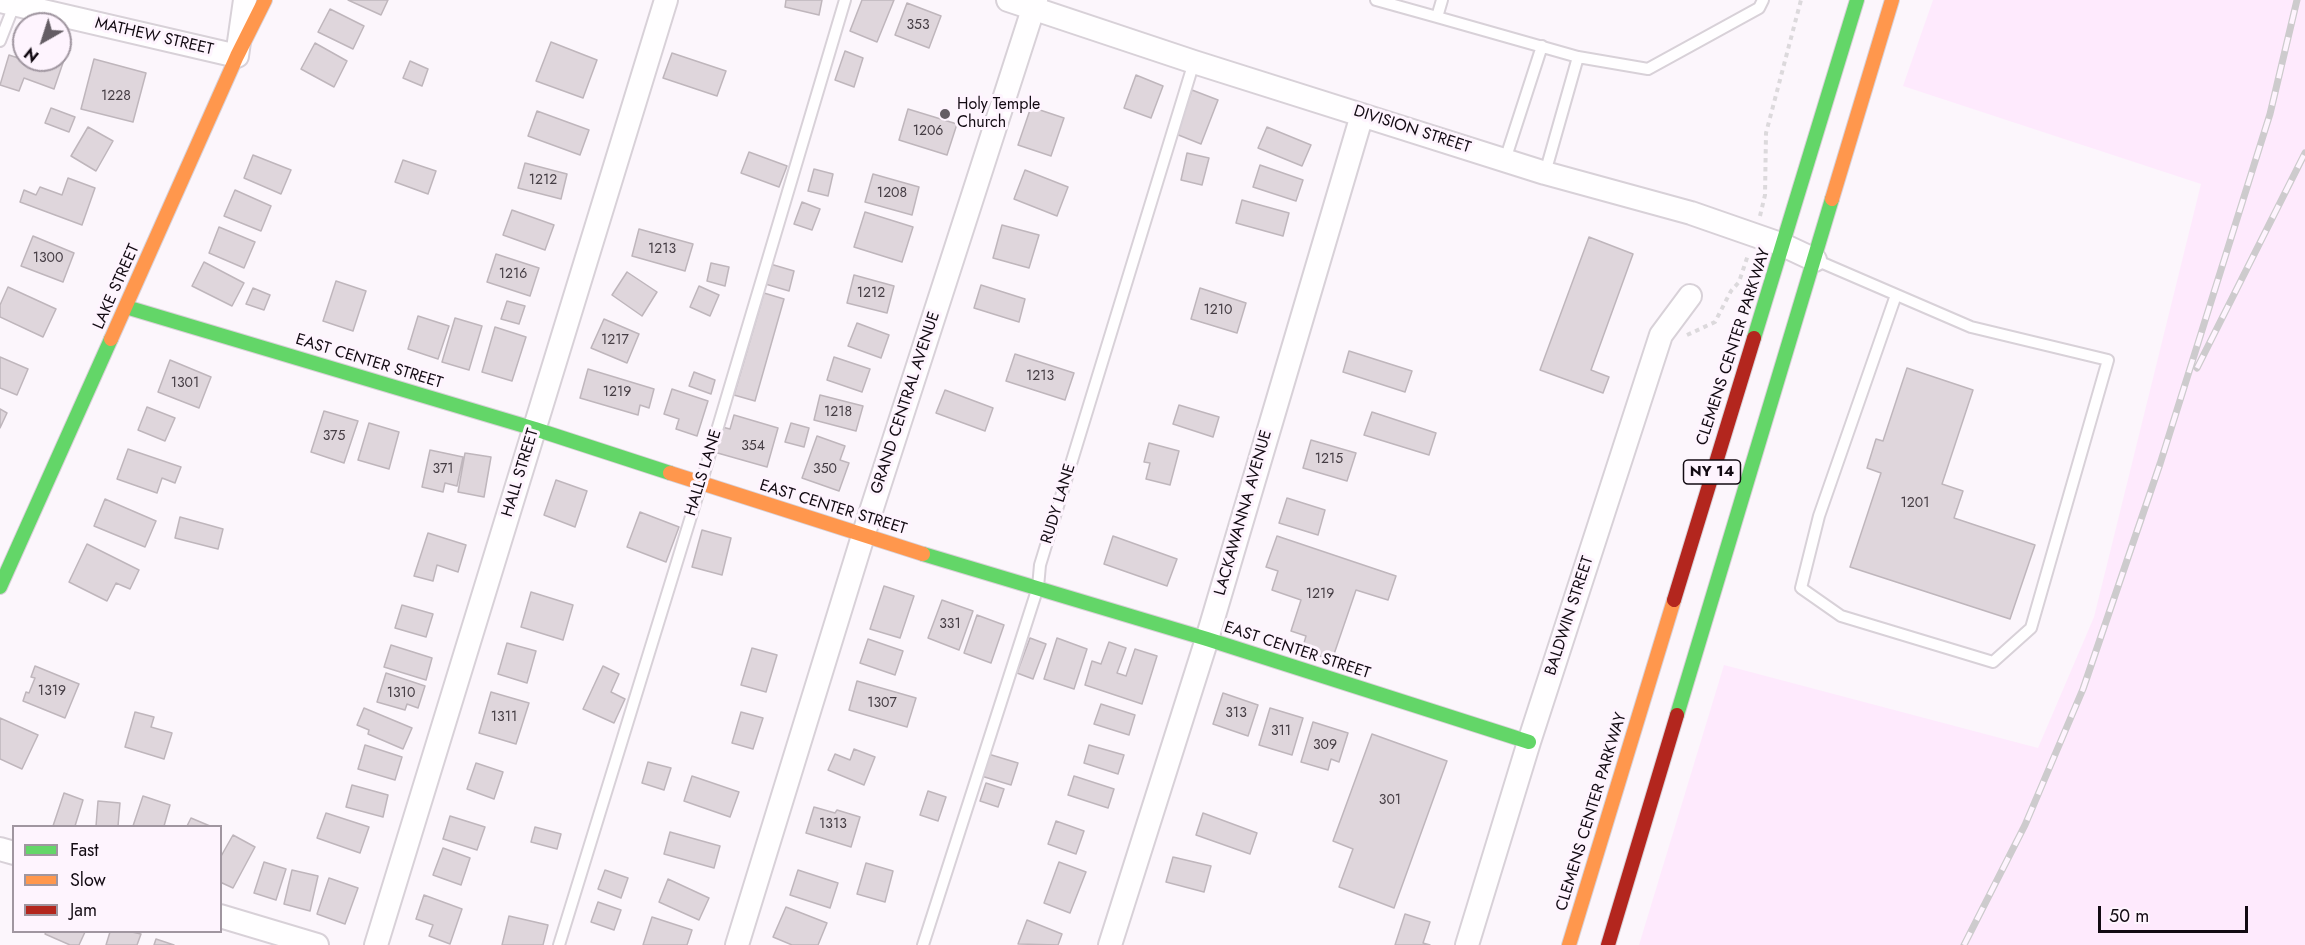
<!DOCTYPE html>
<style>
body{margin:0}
#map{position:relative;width:2305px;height:945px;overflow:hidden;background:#fcf6fc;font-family:Jost,sans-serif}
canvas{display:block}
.legend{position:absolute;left:12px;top:825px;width:210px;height:108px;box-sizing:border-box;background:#fef4fe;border:2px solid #a096a0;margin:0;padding:8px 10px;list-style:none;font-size:18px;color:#120a12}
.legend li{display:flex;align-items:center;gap:12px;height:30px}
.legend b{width:30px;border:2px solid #a096a0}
.north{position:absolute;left:12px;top:12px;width:60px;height:60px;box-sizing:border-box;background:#fef4fe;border:2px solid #a096a0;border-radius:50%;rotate:219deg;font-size:16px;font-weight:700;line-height:24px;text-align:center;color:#120a12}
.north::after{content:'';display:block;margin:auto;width:21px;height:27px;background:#645d64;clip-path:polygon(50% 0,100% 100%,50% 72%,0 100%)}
.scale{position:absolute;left:2098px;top:906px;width:150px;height:27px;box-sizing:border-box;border:3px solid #120a12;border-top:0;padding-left:8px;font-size:18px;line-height:21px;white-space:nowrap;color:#120a12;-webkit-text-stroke:4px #fef4fe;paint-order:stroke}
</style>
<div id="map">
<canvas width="2305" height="945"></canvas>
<ul class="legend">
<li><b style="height:8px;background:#63d668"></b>Fast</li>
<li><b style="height:8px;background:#ff974d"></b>Slow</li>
<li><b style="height:8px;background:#b3261e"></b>Jam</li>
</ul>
<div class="north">N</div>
<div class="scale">50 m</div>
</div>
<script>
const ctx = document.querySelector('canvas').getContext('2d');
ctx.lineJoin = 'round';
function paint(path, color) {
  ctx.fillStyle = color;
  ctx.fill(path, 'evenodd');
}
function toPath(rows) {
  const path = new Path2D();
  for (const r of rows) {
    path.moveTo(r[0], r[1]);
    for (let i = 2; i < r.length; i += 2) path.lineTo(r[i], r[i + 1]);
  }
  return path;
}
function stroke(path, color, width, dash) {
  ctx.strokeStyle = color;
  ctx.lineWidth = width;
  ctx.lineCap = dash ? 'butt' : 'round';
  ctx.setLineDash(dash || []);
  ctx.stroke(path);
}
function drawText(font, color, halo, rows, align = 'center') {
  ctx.font = font + ' Jost,sans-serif';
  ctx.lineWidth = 6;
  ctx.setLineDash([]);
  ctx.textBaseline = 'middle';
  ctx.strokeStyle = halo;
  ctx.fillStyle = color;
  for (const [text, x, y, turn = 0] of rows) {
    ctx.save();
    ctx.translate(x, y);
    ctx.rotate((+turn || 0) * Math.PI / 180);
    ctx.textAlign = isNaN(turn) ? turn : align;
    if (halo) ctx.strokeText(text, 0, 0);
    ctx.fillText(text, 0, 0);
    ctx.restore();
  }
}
paint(toPath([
 [1933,0,2305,0,2305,945,1639,945,1724,665,2038,748,2094,617,2201,184,1903,86]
]), '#feeafd');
const building = toPath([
 [348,0,388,0,381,15,348,0],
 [786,0,822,0,819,15,785,7,786,0],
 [862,0,894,0,877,42,850,31,862,0],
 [907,3,941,16,929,48,895,35,907,3],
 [330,9,364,26,353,49,318,32,330,9],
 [551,42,597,60,583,98,536,81,551,42],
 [315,43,347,61,334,87,301,69,315,43],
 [845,51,863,58,854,87,835,80,845,51],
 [60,52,66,54,54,89,24,78,19,91,0,85,9,55,30,62,31,60,60,60,60,52],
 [672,53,726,71,717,96,663,78,672,53],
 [94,59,146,73,133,122,81,109,94,59],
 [410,61,428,69,422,86,403,78,410,61],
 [1136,75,1163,86,1151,118,1124,108,1136,75],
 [1192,90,1218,100,1201,144,1176,134,1192,90],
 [1031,107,1064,118,1051,156,1018,145,1031,107],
 [51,108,75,117,69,132,45,123,51,108],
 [908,109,957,124,947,155,899,140,908,109],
 [537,111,589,130,580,155,528,136,537,111],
 [88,127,113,141,96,171,71,156,88,127],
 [1267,127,1311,145,1302,166,1258,148,1267,127],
 [749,152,787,166,779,187,741,173,749,152],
 [1187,153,1209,158,1202,185,1181,180,1187,153],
 [253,155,291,170,281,194,244,178,253,155],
 [403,160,436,171,428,194,395,182,403,160],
 [525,163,567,174,561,199,518,188,525,163],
 [1260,165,1303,180,1296,201,1253,187,1260,165],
 [814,169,833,174,828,196,808,191,814,169],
 [1025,170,1068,187,1057,216,1014,199,1025,170],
 [873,174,919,187,912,215,865,202,873,174],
 [68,178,95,188,82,225,20,202,24,190,36,195,40,187,62,195,68,178],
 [235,190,271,206,261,231,224,216,235,190],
 [1242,200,1289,213,1283,236,1236,223,1242,200],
 [802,202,820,209,812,230,794,224,802,202],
 [512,210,554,225,545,250,503,235,512,210],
 [865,212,913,227,902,262,854,247,865,212],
 [1002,225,1039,235,1029,268,993,258,1002,225],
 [219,227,255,242,244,268,209,253,219,227],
 [639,229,693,244,685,271,632,256,639,229],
 [33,236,74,253,63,282,21,266,33,236],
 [1589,237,1633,254,1591,370,1609,377,1603,393,1540,370,1589,237],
 [496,254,539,268,530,296,487,282,496,254],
 [204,262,244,283,232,306,192,286,204,262],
 [711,263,729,267,725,286,707,281,711,263],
 [767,263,794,271,789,291,762,283,767,263],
 [627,272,657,292,642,316,612,295,627,272],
 [854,275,894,286,887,313,847,303,854,275],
 [336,281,366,291,353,331,323,321,336,281],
 [981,285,1025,299,1019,322,974,308,981,285],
 [699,286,719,295,710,316,690,307,699,286],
 [8,287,56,309,43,337,0,317,0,305,8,287],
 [253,288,270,295,264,310,246,304,253,288],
 [1200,288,1246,303,1237,333,1191,319,1200,288],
 [764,293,784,299,755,401,734,395,764,293],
 [507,301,525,306,519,324,501,319,507,301],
 [418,316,449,326,438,359,408,349,418,316],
 [455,318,482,326,469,370,442,362,455,318],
 [604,319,639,334,627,363,591,348,604,319],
 [857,323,889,335,881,358,848,346,857,323],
 [495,327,526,337,512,381,482,372,495,327],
 [1349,351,1412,371,1405,392,1343,372,1349,351],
 [1015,354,1074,373,1065,400,1006,381,1015,354],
 [0,357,28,369,17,395,0,388,0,357],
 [834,357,870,369,862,392,827,380,834,357],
 [170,360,211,377,199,408,158,392,170,360],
 [1907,368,1973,390,1942,484,1963,491,1954,518,2035,545,2010,619,1850,567,1881,473,1867,468,1876,439,1883,441,1907,368],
 [588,369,654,389,649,408,640,405,638,415,580,398,588,369],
 [694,372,715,380,711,394,689,386,694,372],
 [672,389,708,401,697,436,676,429,679,419,664,414,672,389],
 [945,390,993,408,985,431,936,413,945,390],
 [820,395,863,406,856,431,814,420,820,395],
 [1179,405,1219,417,1213,437,1173,424,1179,405],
 [147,407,175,418,165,441,138,430,147,407],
 [0,409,7,413,0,428,0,409],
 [324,411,358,421,344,463,311,452,324,411],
 [1372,412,1436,433,1429,455,1364,435,1372,412],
 [734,415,778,428,767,467,714,452,722,427,730,429,734,415],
 [369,423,399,432,389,469,358,460,369,423],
 [791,423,809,428,804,447,785,442,791,423],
 [817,436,845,446,840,460,849,463,839,491,802,478,817,436],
 [1311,440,1356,453,1347,481,1303,468,1311,440],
 [1149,443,1179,451,1170,485,1146,479,1150,463,1144,462,1149,443],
 [128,449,181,467,175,483,162,478,157,493,117,479,128,449],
 [430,450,463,457,457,486,445,483,443,492,422,487,430,450],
 [465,453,491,457,484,497,458,492,465,453],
 [556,480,587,491,575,527,544,515,556,480],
 [1287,498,1325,510,1318,535,1279,523,1287,498],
 [105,499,156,521,145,547,94,526,105,499],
 [640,512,679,527,666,562,627,547,640,512],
 [180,517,223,529,218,549,175,538,180,517],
 [702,530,731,538,722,575,692,567,702,530],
 [428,533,466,545,458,572,437,565,433,581,414,576,428,533],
 [1113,536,1177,559,1167,586,1104,564,1113,536],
 [1277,536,1396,576,1388,600,1356,590,1332,660,1302,650,1306,636,1291,631,1301,600,1272,590,1278,571,1266,567,1277,536],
 [87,544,139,570,130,589,116,583,107,601,69,582,87,544],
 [884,586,914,596,900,638,870,629,884,586],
 [531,592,573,605,563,640,521,627,531,592],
 [942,600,973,611,959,650,928,638,942,600],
 [402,605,433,614,426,637,395,628,402,605],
 [977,615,1004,625,991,663,964,653,977,615],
 [1030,638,1046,644,1033,679,1017,673,1030,638],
 [1057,638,1087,649,1074,689,1044,679,1057,638],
 [868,639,903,651,895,675,860,663,868,639],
 [1109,642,1126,648,1117,673,1126,676,1135,649,1157,656,1142,704,1085,685,1092,661,1101,664,1109,642],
 [507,643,536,651,527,683,498,674,507,643],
 [391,645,432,658,426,680,384,667,391,645],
 [752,648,777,655,766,692,741,685,752,648],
 [35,666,79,684,65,718,23,701,26,692,29,693,35,678,31,677,35,666],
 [603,666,619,674,611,692,625,699,614,723,583,709,603,666],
 [386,673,425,686,418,708,407,704,405,710,377,702,386,673],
 [857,681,916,698,907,727,849,710,857,681],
 [491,692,529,703,516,744,479,733,491,692],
 [1223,693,1258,705,1248,736,1213,724,1223,693],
 [1101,704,1135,715,1129,735,1094,724,1101,704],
 [364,708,412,728,403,749,368,734,369,730,357,725,364,708],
 [1270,708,1303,718,1292,755,1259,745,1270,708],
 [135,712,154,717,151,727,172,733,164,759,125,747,135,712],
 [741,712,763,718,753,749,732,743,741,712],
 [0,718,38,735,22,769,0,759,0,718],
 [1313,722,1348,733,1339,762,1331,759,1328,770,1301,762,1313,722],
 [1372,734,1447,761,1394,908,1339,887,1353,849,1333,841,1372,734],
 [365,745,402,757,395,780,358,769,365,745],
 [1089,745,1124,755,1118,774,1084,763,1089,745],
 [854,749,875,757,864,785,828,770,835,754,850,760,854,749],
 [985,753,1018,763,1011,785,978,775,985,753],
 [648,762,671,768,664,790,642,783,648,762],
 [476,763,503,772,494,799,467,789,476,763],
 [692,776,739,792,730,817,684,801,692,776],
 [1074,776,1114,789,1108,808,1068,795,1074,776],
 [986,783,1004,789,998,807,980,801,986,783],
 [352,785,388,795,383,817,346,807,352,785],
 [928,791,946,797,938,821,920,815,928,791],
 [64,793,83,800,75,826,53,826,64,793],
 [143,796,170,805,164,826,133,826,143,796],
 [98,801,120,803,118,826,96,826,98,801],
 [814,807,835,813,837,810,860,817,851,847,806,833,814,807],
 [326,813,369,827,360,853,317,838,326,813],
 [1203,813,1257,833,1250,854,1196,835,1203,813],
 [450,816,485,827,477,850,443,839,450,816],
 [191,818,210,826,187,826,191,818],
 [1056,821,1084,831,1076,854,1048,844,1056,821],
 [535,827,561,834,557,849,531,842,535,827],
 [670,832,720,846,714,868,664,854,670,832],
 [233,835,255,847,233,888,220,882,220,858,233,835],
 [443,848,470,858,461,885,433,875,443,848],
 [1173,857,1211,866,1204,892,1166,882,1173,857],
 [264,862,286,869,276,900,254,893,264,862],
 [1059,862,1086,872,1070,913,1044,903,1059,862],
 [866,863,893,871,885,902,857,894,866,863],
 [292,870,318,876,310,911,284,904,292,870],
 [605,870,628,878,621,898,598,889,605,870],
 [798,870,838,883,830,908,790,895,798,870],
 [329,878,358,888,345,924,317,914,329,878],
 [668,879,709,898,699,920,659,902,668,879],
 [424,895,462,909,450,944,429,936,433,925,416,919,424,895],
 [598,902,621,910,614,930,591,922,598,902],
 [786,907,827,923,818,945,792,945,773,937,786,907],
 [1405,914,1430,922,1423,943,1430,945,1395,945,1405,914],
 [509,916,548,925,543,945,502,945,509,916],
 [652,917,692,930,687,945,643,945,652,917],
 [1027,920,1062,934,1058,945,1018,944,1027,920],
 [46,932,85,932,79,945,70,945,45,934,46,932],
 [110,932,132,932,141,934,137,945,106,945,110,932],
 [156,939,174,945,154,945,156,939]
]);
paint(building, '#dfd6dc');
stroke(building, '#bfb6bc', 1.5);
const lane = toPath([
 [1376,0,1437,17],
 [1442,0,1437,17,1578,57,1648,69,1759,8,1763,0],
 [0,41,15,3],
 [1505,160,1542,46],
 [1545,173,1578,57],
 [1818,261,1971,327,2108,360,2031,628,1993,662,1841,616,1801,588,1819,516,1896,295],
 [559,945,701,484,845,0],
 [923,945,1038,587,1040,565,1194,62]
]);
const street = toPath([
 [1008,0,1194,62,1545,173,1691,213,1783,245,1815,260],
 [0,1,237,56,245,0],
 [0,849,14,853],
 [220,916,317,945],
 [376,945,666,0],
 [737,945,863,536,1036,0],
 [1110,945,1207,639,1362,115],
 [1467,945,1529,742,1661,335,1690,296]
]);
const fast = toPath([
 [126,307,535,429,670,473],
 [1754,338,1857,0],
 [923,554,1207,639,1529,742],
 [0,587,111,339],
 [1677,715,1832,199]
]);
const slow = toPath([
 [1832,199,1892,0],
 [111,339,237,56,265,0],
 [670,473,923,554],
 [1569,945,1674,600]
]);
const jam = toPath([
 [1674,600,1754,338],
 [1608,945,1677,715]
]);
stroke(lane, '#d8d1d8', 14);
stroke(street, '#d8d1d8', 26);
stroke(fast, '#d8d1d8', 16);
stroke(slow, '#d8d1d8', 16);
stroke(jam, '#d8d1d8', 16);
stroke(toPath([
 [1760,216,1765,195,1766,133,1801,0],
 [1687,335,1715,322,1731,291,1739,282,1748,255]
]), '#dcd9dc', 4, [4.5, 4.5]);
stroke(lane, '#fffeff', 10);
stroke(street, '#fffeff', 22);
stroke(fast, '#63d668', 14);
stroke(slow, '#ff974d', 14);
stroke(jam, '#b3261e', 14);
const rail = toPath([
 [2197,368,2305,153],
 [1964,945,2025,825,2083,689,2160,464,2270,114,2297,0]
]);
stroke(rail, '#cdcbcd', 7);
stroke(rail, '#fef4fe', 4.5, [14]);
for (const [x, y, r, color] of [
 [945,114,6,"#645d64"]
]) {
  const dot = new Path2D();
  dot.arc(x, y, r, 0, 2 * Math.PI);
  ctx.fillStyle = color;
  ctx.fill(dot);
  stroke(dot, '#fef4fe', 2);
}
drawText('14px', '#453d44', null, [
 ["353",918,26],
 ["1228",116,97],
 ["1206",928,132],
 ["1212",543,181],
 ["1208",892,194],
 ["1213",662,250],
 ["1300",48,259],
 ["1216",513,275],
 ["1212",871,294],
 ["1210",1218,311],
 ["1217",615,341],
 ["1213",1040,377],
 ["1301",185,384],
 ["1219",617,393],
 ["1218",838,413],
 ["375",334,437],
 ["354",753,447],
 ["1215",1329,460],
 ["371",443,470],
 ["350",825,470],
 ["1201",1915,504],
 ["1219",1320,595],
 ["331",950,625],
 ["1319",52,692],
 ["1310",401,694],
 ["1307",882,704],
 ["313",1236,714],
 ["1311",504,718],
 ["311",1281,732],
 ["309",1325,746],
 ["301",1390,801],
 ["1313",833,825]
]);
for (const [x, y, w] of [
 [1712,472,57]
]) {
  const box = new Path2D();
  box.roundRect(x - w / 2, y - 12, w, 24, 4.5);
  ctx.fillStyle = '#fef4fe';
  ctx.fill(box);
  stroke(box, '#120a12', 1.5);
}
drawText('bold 15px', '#120a12', null, [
 ["NY 14",1712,472]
]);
drawText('16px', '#120a12', '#fef4fe', [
 ["MATHEW STREET",154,37,13],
 ["DIVISION STREET",1412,130,18],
 ["LAKE STREET",117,287,-66],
 ["CLEMENS CENTER PARKWAY",1734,347,-72],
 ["EAST CENTER STREET",369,362,17],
 ["GRAND CENTRAL AVENUE",906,403,-72],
 ["HALL STREET",521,473,-73],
 ["HALLS LANE",704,473,-73],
 ["RUDY LANE",1059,504,-73],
 ["EAST CENTER STREET",833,508,17],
 ["LACKAWANNA AVENUE",1244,513,-74],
 ["BALDWIN STREET",1570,616,-72],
 ["EAST CENTER STREET",1297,651,18],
 ["CLEMENS CENTER PARKWAY",1592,812,-73]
]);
drawText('16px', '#120a12', '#fef4fe', [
 ["Holy Temple",957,105],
 ["Church",957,123]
], 'left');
</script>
